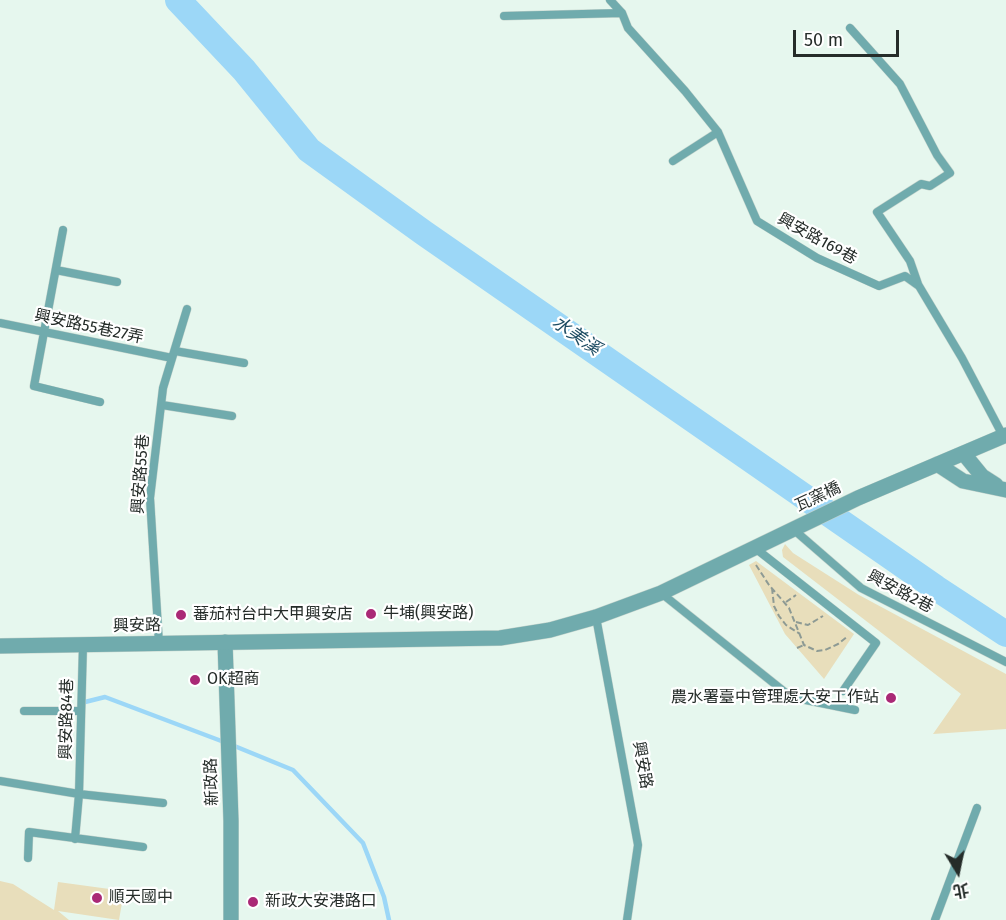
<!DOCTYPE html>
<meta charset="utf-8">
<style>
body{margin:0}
#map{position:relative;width:1006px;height:920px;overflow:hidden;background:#e6f7ee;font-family:"Fira Sans","Noto Sans TC",sans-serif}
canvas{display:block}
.north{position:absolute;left:928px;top:842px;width:60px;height:60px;-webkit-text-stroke:4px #fff;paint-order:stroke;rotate:170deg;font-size:16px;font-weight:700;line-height:24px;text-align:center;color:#252c29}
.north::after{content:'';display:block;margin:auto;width:21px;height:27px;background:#252c29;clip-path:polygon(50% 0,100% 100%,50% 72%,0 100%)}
.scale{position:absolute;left:793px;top:30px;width:106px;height:27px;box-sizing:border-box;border:3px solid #252c29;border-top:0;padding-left:8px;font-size:18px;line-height:21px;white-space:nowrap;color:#252c29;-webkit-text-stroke:4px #fff;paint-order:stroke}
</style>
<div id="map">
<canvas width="1006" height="920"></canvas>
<div class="north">北</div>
<div class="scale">50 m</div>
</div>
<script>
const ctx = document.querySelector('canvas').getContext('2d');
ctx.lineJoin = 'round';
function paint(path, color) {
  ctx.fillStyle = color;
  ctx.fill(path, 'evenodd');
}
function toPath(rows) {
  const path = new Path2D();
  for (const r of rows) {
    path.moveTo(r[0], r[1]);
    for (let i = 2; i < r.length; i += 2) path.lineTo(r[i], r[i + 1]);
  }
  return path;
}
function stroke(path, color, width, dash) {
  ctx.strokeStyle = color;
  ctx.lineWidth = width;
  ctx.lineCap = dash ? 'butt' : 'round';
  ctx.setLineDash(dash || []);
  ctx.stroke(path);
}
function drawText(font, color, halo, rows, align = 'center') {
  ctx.font = font + ' "Fira Sans","Noto Sans TC",sans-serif';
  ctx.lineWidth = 4.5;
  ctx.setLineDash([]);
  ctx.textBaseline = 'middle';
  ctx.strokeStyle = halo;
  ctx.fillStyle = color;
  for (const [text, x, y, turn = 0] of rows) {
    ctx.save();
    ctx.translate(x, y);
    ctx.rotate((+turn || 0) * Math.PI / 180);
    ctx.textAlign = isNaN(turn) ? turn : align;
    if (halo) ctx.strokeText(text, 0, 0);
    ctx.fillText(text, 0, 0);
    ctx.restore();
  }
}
paint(toPath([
 [785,544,793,553,859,595,1006,674,1006,729,933,734,961,694,783,557,782,550],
 [756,561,854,634,824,679,785,634,749,565],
 [0,881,13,884,54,910,58,882,124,891,119,920,58,911,69,920,0,920]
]), '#e8debb');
stroke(toPath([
 [85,702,105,697,224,742],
 [232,745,293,770,363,843,384,897,389,920]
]), '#9cd7f7', 4.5);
stroke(toPath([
 [178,0,244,70,309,150,424,233,936,588,1006,634]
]), '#9cd7f7', 26);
const service = toPath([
 [610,0,622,13,628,28,685,91,718,132,757,221,817,258,879,286,905,276,919,286,962,358,1003,436],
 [504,16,622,13],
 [850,28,900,84,937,155,950,173,930,186,921,184,877,212,910,261,918,284],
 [673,161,718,132],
 [63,230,34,386,100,402],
 [56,270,117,282],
 [0,323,172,358],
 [175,351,244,363],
 [162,405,232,416],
 [793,529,861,588,1006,662],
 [755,548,876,643,843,691],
 [661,593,791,697,855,710],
 [596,617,638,845,627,920],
 [159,644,150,498,163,388,187,309],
 [24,711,81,711],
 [0,781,79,794,163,803],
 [75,839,79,794,83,645],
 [28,858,29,832,143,847],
 [935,920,977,808]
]);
const minor = toPath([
 [225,642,231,821,231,920]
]);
const tertiary = toPath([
 [964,454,982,476,996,485],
 [937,464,963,481,1006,490],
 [0,646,500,638,550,630,596,617,661,593,858,498,1006,435]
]);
stroke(service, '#c3d2cb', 9);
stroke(minor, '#c3d2cb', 16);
stroke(tertiary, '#c3d2cb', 16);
stroke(toPath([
 [756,565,769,585,789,608,804,645,817,651,825,650,838,644,848,636],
 [772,588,774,606,779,616,786,625,800,634],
 [786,602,796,595],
 [796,622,808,625,823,616],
 [797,648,804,645]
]), '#8d9a94', 2, [6, 3]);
stroke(service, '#70abad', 8);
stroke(minor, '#70abad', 15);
stroke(tertiary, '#70abad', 15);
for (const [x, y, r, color] of [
 [371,614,6,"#aa2976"],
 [181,615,6,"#aa2976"],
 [195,680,6,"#aa2976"],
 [891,698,6,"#aa2976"],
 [97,898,6,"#aa2976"],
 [253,902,6,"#aa2976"]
]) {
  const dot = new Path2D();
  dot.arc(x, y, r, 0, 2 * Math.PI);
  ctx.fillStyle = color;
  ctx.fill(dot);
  stroke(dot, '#fff', 2);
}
drawText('16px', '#252c29', '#fff', [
 ["興安路169巷",817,239,29],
 ["興安路55巷27弄",89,327,12],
 ["興安路55巷",141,474,-86],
 ["瓦窯橋",818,497,-25],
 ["興安路2巷",900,592,28],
 ["興安路",137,626,-1],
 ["興安路84巷",67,719,-89],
 ["興安路",642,765,80],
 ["新政路",212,782,-92]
]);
drawText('16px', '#252c29', '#fff', [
 ["牛埔(興安路)",383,614],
 ["蕃茄村台中大甲興安店",193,615],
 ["OK超商",207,680],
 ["農水署臺中管理處大安工作站",879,698,"right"],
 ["順天國中",109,898],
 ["新政大安港路口",265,902]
], 'left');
drawText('italic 18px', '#1d4b62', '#fff', [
 ["水美溪",576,336,35]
]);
</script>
